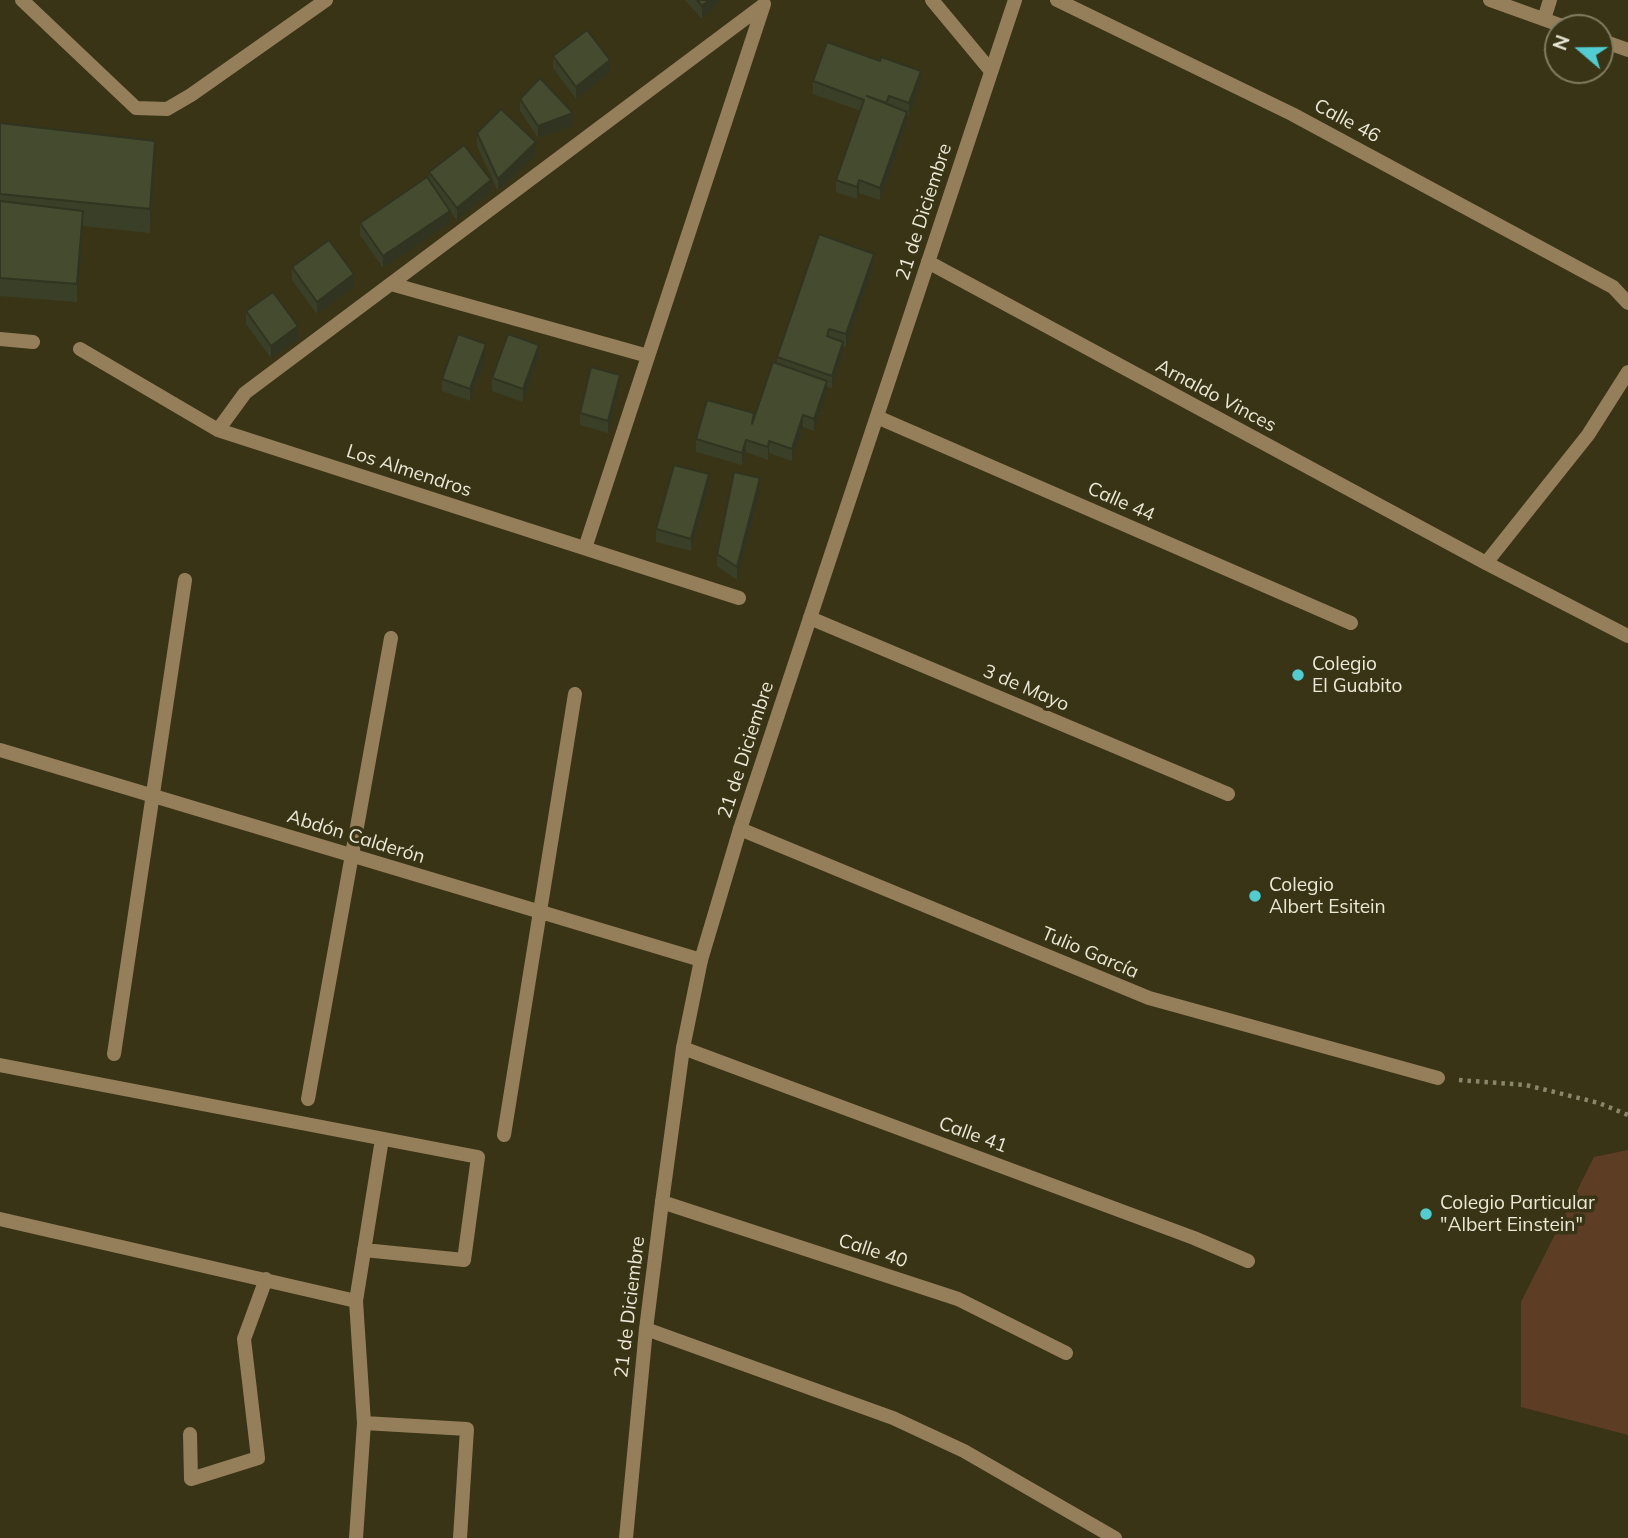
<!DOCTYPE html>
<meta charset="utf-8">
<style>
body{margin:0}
#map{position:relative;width:1628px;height:1538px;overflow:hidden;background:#393415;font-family:Mulish,sans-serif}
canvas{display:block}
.north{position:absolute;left:1544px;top:14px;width:70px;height:70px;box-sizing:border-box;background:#393415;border:2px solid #807c62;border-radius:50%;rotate:290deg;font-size:19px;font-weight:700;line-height:28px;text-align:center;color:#eae8d6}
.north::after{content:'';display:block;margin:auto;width:24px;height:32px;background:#51ccd1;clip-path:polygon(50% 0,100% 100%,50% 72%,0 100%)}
</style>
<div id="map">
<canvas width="1628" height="1538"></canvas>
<div class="north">N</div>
</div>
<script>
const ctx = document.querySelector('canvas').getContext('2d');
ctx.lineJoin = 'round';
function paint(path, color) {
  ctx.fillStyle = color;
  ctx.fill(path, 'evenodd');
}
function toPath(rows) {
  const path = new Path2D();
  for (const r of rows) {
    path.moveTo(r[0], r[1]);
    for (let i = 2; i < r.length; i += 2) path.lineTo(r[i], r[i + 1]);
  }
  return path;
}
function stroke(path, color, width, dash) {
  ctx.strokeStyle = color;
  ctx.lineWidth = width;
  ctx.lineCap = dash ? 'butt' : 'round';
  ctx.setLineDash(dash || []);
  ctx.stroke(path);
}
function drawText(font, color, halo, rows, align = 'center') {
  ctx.font = font + ' Mulish,sans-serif';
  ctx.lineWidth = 7;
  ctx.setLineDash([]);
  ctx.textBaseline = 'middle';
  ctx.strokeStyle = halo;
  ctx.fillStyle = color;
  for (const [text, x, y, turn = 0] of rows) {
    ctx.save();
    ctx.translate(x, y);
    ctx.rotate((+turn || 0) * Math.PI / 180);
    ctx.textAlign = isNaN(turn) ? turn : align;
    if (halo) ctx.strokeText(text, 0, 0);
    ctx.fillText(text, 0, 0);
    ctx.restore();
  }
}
paint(toPath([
 [1628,1150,1628,1435,1521,1407,1521,1302,1594,1157]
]), '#5d3e24');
stroke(toPath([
 [1459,1080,1526,1085,1599,1103,1628,1115]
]), '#89866c', 4.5, [3.5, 5]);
stroke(toPath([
 [22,0,136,108,167,109,191,95,326,0],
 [0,1065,478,1157,464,1260,364,1250],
 [0,1219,356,1301],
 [364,1423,467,1429,460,1538],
 [190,1434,191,1479,258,1458,244,1339,266,1279],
 [356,1538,364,1423,356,1301,382,1139]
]), '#957f5a', 14);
stroke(toPath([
 [1544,19,1550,0]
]), '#957f5a', 14);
stroke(toPath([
 [932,0,991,71],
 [1057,0,1292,114,1613,287,1628,303],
 [1490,0,1568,28],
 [1600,40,1628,50],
 [928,262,1486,563,1628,636],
 [391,284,648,356],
 [0,339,33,342],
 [80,349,218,430,739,598],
 [877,417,1351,623],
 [218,430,245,393,762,6],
 [585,548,764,4],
 [1486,563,1588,435,1628,372],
 [810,618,1228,794],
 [0,750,701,960],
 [740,829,1149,998,1438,1078],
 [683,1048,1194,1238,1248,1261],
 [114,1054,185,580],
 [308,1099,391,638],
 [504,1135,575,694],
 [662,1202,958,1299,1066,1353],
 [646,1329,893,1418,964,1451,1115,1538]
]), '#957f5a', 14);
stroke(toPath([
 [626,1538,646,1329,662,1202,683,1048,701,960,740,829,1015,0]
]), '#957f5a', 14);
paint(toPath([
 [685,0,722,0,702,19],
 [553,56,610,73,576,99,553,68],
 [813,81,921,83,909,116,907,115,907,124,880,200,859,193,857,199,836,192,836,180,861,111,813,94],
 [520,99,573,126,538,138,520,111],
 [0,123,155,165,150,233,83,226,77,302,0,296],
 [477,133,536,155,498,191,477,146],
 [429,172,491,192,457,220,450,211,450,223,383,268,360,235,360,223,429,179],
 [874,266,846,347,843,346,843,355,832,388,827,387,827,394,814,431,803,427,792,461,769,453,768,460,746,452,742,465,696,452,696,439,754,418,777,364,777,357],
 [292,267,354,287,317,314,292,280],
 [246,311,298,339,271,358,246,324],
 [486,357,470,401,442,391,442,379],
 [539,357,523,402,492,391,492,378],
 [620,387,608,433,580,425,580,413],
 [709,487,691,551,656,542,656,529],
 [760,491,737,580,717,566,717,554]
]), '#3a4028');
paint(toPath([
 [709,0,722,0,702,19,702,6],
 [610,60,610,73,576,99,576,87],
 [921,71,921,83,909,116,909,103],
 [907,112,907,124,880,200,880,188],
 [573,113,573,126,538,138,538,126],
 [155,141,155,165,150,233,150,209],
 [536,142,536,155,498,191,498,179],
 [491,180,491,192,457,220,457,208],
 [859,180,859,193,857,199,857,187],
 [83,211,83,229,77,302,77,284],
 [450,211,450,223,383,268,383,256],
 [874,254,874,266,846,347,846,334],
 [354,274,354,287,317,314,317,302],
 [298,326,298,339,271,358,271,346],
 [843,342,843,355,832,388,832,376],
 [486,344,486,357,470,401,470,389],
 [539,345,539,357,523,402,523,389],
 [620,375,620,387,608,433,608,421],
 [827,381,827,394,814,431,814,419],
 [803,415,803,427,792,461,792,449],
 [746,440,746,452,742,465,742,453],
 [769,441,769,453,768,460,768,447],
 [709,474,709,487,691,551,691,539],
 [760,478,760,491,737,580,737,567]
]), '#303420');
const building = toPath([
 [697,0,709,0,702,6,697,0],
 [587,30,610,60,576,87,553,56,587,30],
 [827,42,880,61,881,57,921,71,909,103,889,96,886,103,867,96,907,112,880,188,859,180,857,187,836,180,864,100,813,81,827,42],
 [540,78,573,113,538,126,520,99,540,78],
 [501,109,536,142,498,179,477,133,501,109],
 [0,123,155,141,150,209,0,194,0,123],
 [464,145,491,180,457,208,429,172,464,145],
 [427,177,450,211,383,256,360,223,427,177],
 [0,201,83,211,77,284,0,278,0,201],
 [819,234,874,254,846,334,829,329,827,336,843,342,832,376,777,357,819,234],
 [329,240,354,274,317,302,292,267,329,240],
 [273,292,298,326,271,346,246,311,273,292],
 [458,334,486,344,470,389,442,379,458,334],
 [508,334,539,345,523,389,492,378,508,334],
 [773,362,827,381,814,419,803,415,792,449,769,441,768,447,746,440,742,453,696,439,707,400,754,413,752,424,773,362],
 [591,367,620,375,608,421,580,413,591,367],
 [674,465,709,474,691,539,656,529,674,465],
 [734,472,760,478,737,567,717,554,734,472]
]);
paint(building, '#444b2e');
stroke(building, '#303420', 2);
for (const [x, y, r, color] of [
 [1298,675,7,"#51ccd1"],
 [1255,896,7,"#51ccd1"],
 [1426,1214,7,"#51ccd1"]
]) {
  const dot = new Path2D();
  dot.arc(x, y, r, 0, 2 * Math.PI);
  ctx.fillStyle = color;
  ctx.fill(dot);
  stroke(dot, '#393415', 2.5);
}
drawText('19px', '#eae8d6', '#393415', [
 ["Calle 46",1347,121,28],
 ["21 de Diciembre",924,212,-72],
 ["Arnaldo Vinces",1216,396,28],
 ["Los Almendros",409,471,18],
 ["Calle 44",1121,502,24],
 ["3 de Mayo",1026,688,23],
 ["21 de Diciembre",746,750,-72],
 ["Abdón Calderón",356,837,17],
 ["Tulio García",1090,953,23],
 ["Calle 41",973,1135,20],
 ["Calle 40",873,1251,18],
 ["21 de Diciembre",630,1307,-83]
]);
drawText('19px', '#eae8d6', '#393415', [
 ["Colegio",1312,664],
 ["El Guabito",1312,686],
 ["Colegio",1269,885],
 ["Albert Esitein",1269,907],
 ["Colegio Particular",1440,1203],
 ["\"Albert Einstein\"",1440,1225]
], 'left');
</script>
